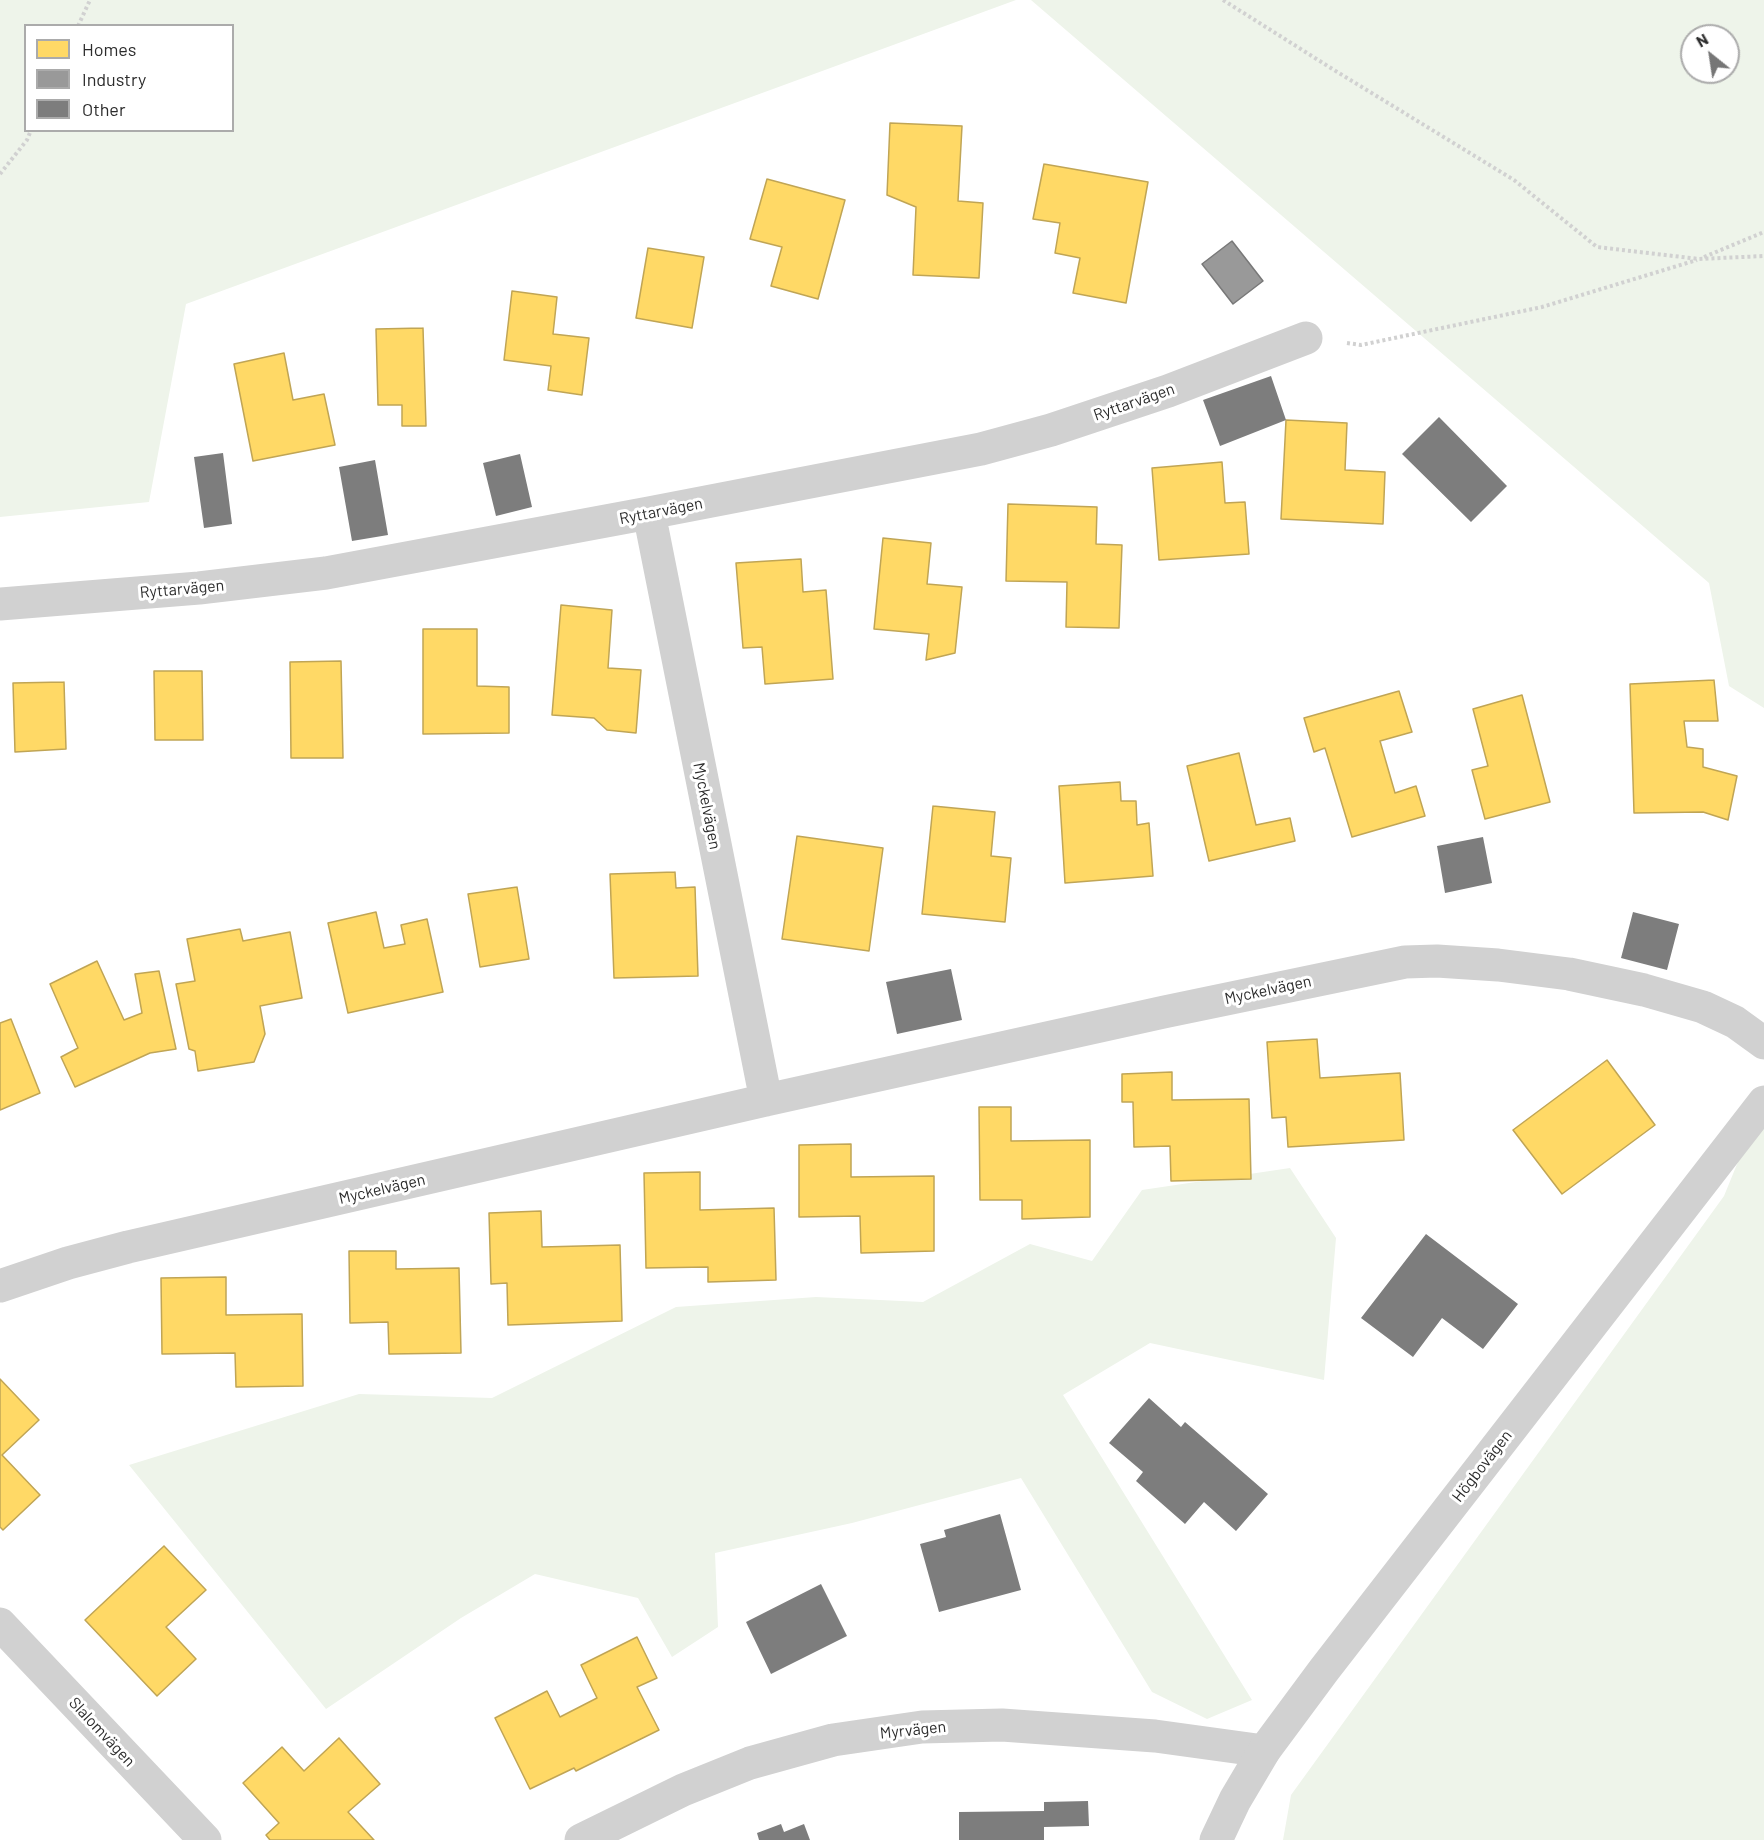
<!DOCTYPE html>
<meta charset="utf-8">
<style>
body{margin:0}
#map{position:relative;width:1764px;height:1840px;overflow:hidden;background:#fff;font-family:Barlow,sans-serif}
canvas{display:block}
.legend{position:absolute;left:24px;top:24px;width:210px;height:108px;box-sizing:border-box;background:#fff;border:2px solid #ababab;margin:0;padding:8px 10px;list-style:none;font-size:18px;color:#2c2c2c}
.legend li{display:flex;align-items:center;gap:12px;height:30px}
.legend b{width:30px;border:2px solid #ababab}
.north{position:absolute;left:1680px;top:24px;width:60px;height:60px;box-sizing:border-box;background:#fff;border:2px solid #ababab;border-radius:50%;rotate:330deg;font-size:16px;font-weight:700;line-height:24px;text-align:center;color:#2c2c2c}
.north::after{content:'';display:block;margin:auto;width:21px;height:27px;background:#767676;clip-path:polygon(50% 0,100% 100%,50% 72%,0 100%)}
</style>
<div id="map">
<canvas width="1764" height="1840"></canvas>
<ul class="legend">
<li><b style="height:16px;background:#ffd966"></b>Homes</li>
<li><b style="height:16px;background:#999"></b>Industry</li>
<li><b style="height:16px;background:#7d7d7d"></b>Other</li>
</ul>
<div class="north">N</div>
</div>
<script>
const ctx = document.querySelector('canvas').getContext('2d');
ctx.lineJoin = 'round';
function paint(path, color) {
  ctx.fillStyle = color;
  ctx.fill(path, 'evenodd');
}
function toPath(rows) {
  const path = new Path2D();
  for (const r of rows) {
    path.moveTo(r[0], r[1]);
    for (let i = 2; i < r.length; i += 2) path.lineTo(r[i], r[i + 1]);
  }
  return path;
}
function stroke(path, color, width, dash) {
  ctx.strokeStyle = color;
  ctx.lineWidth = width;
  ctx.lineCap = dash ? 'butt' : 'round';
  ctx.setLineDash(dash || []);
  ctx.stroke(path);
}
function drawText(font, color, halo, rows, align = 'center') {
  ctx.font = font + ' Barlow,sans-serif';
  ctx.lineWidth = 6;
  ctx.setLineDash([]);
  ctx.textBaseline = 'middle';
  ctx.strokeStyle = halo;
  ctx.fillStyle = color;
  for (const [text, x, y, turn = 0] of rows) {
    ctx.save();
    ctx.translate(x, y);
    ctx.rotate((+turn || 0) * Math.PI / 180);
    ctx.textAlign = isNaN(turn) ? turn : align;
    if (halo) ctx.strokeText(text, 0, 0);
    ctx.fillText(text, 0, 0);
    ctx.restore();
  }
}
paint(toPath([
 [0,0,1016,0,186,304,149,502,0,517],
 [26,26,232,26,232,130,26,130],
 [1031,0,1764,0,1764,708,1729,686,1709,583],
 [1692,36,1728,36,1728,72,1692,72],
 [1764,1098,1764,1840,1283,1840,1291,1795,1724,1196],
 [1290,1168,1336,1238,1324,1380,1150,1343,1063,1395,1252,1700,1207,1719,1152,1692,1021,1478,852,1523,715,1553,718,1627,672,1657,638,1598,535,1574,461,1618,326,1709,129,1465,359,1394,492,1398,676,1307,816,1297,923,1302,1030,1244,1092,1261,1142,1190]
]), '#eef4ea');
const homes = toPath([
 [890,123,962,126,958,201,983,203,979,278,913,275,916,207,887,195,890,123],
 [1044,164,1148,182,1126,303,1073,293,1080,258,1055,253,1060,223,1033,219,1044,164],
 [767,179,845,200,818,299,771,286,782,247,750,239,767,179],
 [648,248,704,257,692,328,636,318,648,248],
 [512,291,557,297,553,334,589,338,582,395,548,390,551,366,504,360,512,291],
 [423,328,426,426,402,426,402,405,378,405,376,329,423,328],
 [284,353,293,400,324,394,335,445,253,461,234,364,284,353],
 [1286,420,1347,423,1345,470,1385,472,1383,524,1281,519,1286,420],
 [1222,462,1225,503,1245,502,1249,554,1159,560,1152,468,1222,462],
 [1008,504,1097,507,1096,544,1122,545,1119,628,1066,627,1067,582,1006,581,1008,504],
 [883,538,931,543,927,584,962,587,955,653,926,660,929,634,874,629,883,538],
 [801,559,803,592,826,590,833,679,765,684,762,647,743,648,736,563,801,559],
 [561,605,612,610,608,668,641,670,636,733,607,730,594,718,552,715,561,605],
 [423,629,477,629,477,686,509,687,509,733,423,734,423,629],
 [341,661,343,758,291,758,290,662,341,661],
 [154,671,202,671,203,740,155,740,154,671],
 [1714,680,1718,721,1684,721,1687,747,1703,749,1703,767,1737,776,1728,820,1703,812,1634,813,1630,684,1714,680],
 [64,682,66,749,15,752,13,683,64,682],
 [1399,691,1412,732,1380,741,1395,793,1416,786,1425,816,1352,837,1325,748,1314,752,1304,718,1399,691],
 [1522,695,1550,802,1485,819,1472,770,1488,766,1473,709,1522,695],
 [1239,753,1256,825,1290,818,1295,841,1209,861,1187,766,1239,753],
 [1120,782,1121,801,1136,801,1137,825,1149,823,1153,876,1065,883,1059,786,1120,782],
 [933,806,995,812,991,856,1011,858,1005,922,922,914,933,806],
 [797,836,883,848,869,951,782,939,797,836],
 [675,872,676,888,695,887,698,976,614,978,610,874,675,872],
 [517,887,529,959,480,967,468,894,517,887],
 [376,912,384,948,405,944,401,925,427,919,443,992,348,1013,328,923,376,912],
 [240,929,243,941,290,932,302,998,260,1006,265,1034,254,1062,198,1071,195,1051,189,1049,176,984,195,981,187,939,240,929],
 [97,961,124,1020,142,1013,135,974,159,971,176,1049,150,1053,75,1087,61,1057,78,1048,50,984,97,961],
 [11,1019,40,1093,0,1110,0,1023,11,1019],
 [1317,1039,1320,1078,1400,1073,1404,1140,1288,1147,1286,1117,1272,1118,1267,1042,1317,1039],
 [1607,1060,1655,1125,1562,1194,1513,1130,1607,1060],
 [1172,1072,1172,1100,1249,1099,1251,1179,1171,1181,1170,1146,1134,1147,1133,1102,1122,1102,1122,1074,1172,1072],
 [979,1107,1011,1107,1011,1141,1090,1140,1090,1217,1022,1219,1022,1200,980,1200,979,1107],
 [851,1144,851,1177,934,1176,934,1251,861,1253,860,1216,799,1217,799,1145,851,1144],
 [700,1172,700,1210,774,1208,776,1280,708,1282,708,1267,646,1268,644,1173,700,1172],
 [541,1211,542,1247,620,1245,622,1321,508,1325,507,1283,491,1284,489,1213,541,1211],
 [349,1251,396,1251,396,1269,459,1268,461,1353,389,1354,388,1322,350,1323,349,1251],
 [226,1277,226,1315,302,1314,303,1386,236,1387,235,1353,162,1354,161,1278,226,1277],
 [0,1379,39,1420,2,1455,40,1495,3,1530,0,1527,0,1379],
 [164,1546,206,1590,166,1627,196,1659,157,1696,85,1620,164,1546],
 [637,1637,657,1678,637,1687,659,1730,576,1771,574,1768,530,1789,495,1718,547,1691,560,1717,597,1698,581,1665,637,1637],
 [339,1738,380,1784,348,1812,374,1840,270,1840,266,1835,279,1823,243,1783,282,1747,304,1771,339,1738]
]);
paint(homes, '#ffd966');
stroke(homes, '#c0a555', 1.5);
const industry = toPath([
 [1232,241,1263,281,1233,304,1202,264,1232,241]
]);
paint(industry, '#999');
stroke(industry, '#787878', 1.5);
paint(toPath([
 [1271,376,1286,420,1220,446,1203,400],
 [1439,417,1507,486,1471,522,1402,454],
 [223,453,232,524,204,528,194,457],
 [520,454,532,507,496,516,483,463],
 [375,460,388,535,352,541,339,467],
 [1483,837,1492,883,1445,893,1437,846],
 [1633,912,1679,924,1667,970,1621,958],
 [951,969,962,1020,897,1034,886,982],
 [1426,1234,1518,1304,1483,1349,1442,1318,1413,1357,1361,1318],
 [1149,1398,1181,1427,1185,1422,1268,1494,1236,1531,1204,1502,1185,1524,1136,1481,1143,1472,1109,1443],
 [1000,1514,1021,1590,939,1612,920,1544,946,1537,944,1530],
 [821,1584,847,1636,771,1674,746,1622],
 [1088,1801,1089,1826,1044,1827,1044,1840,959,1840,959,1812,1044,1811,1044,1802],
 [781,1824,784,1832,804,1824,810,1840,759,1840,757,1833]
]), '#7d7d7d');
stroke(toPath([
 [1223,0,1334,70,1514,180,1597,247,1699,259,1764,256],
 [78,26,90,0],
 [0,174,27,140,31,130],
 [1704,257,1764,232],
 [1347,343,1361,345,1542,307,1697,260]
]), '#d1d1d1', 4, [3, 3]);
stroke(toPath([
 [649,513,766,1100],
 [0,604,199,588,326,573,649,513,981,449,1051,430,1168,391,1306,338],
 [0,1286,68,1263,128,1247,766,1100,1164,1012,1405,962,1437,961,1498,965,1569,974,1644,990,1703,1007,1735,1022,1764,1043],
 [0,1624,205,1840],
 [581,1840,683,1790,750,1763,833,1740,922,1727,1002,1725,1155,1736,1264,1751]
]), '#d1d1d1', 33);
stroke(toPath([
 [1216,1840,1235,1800,1264,1751,1324,1670,1764,1102]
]), '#d1d1d1', 33);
drawText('16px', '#2c2c2c', '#fff', [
 ["Ryttarvägen",1134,402,-19],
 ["Ryttarvägen",661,511,-11],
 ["Ryttarvägen",182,589,-5],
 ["Myckelvägen",707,806,79],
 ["Myckelvägen",1268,990,-12],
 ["Myckelvägen",382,1189,-13],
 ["Högbovägen",1482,1466,-52],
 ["Myrvägen",913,1730,-6],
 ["Slalomvägen",102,1732,47]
]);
</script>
